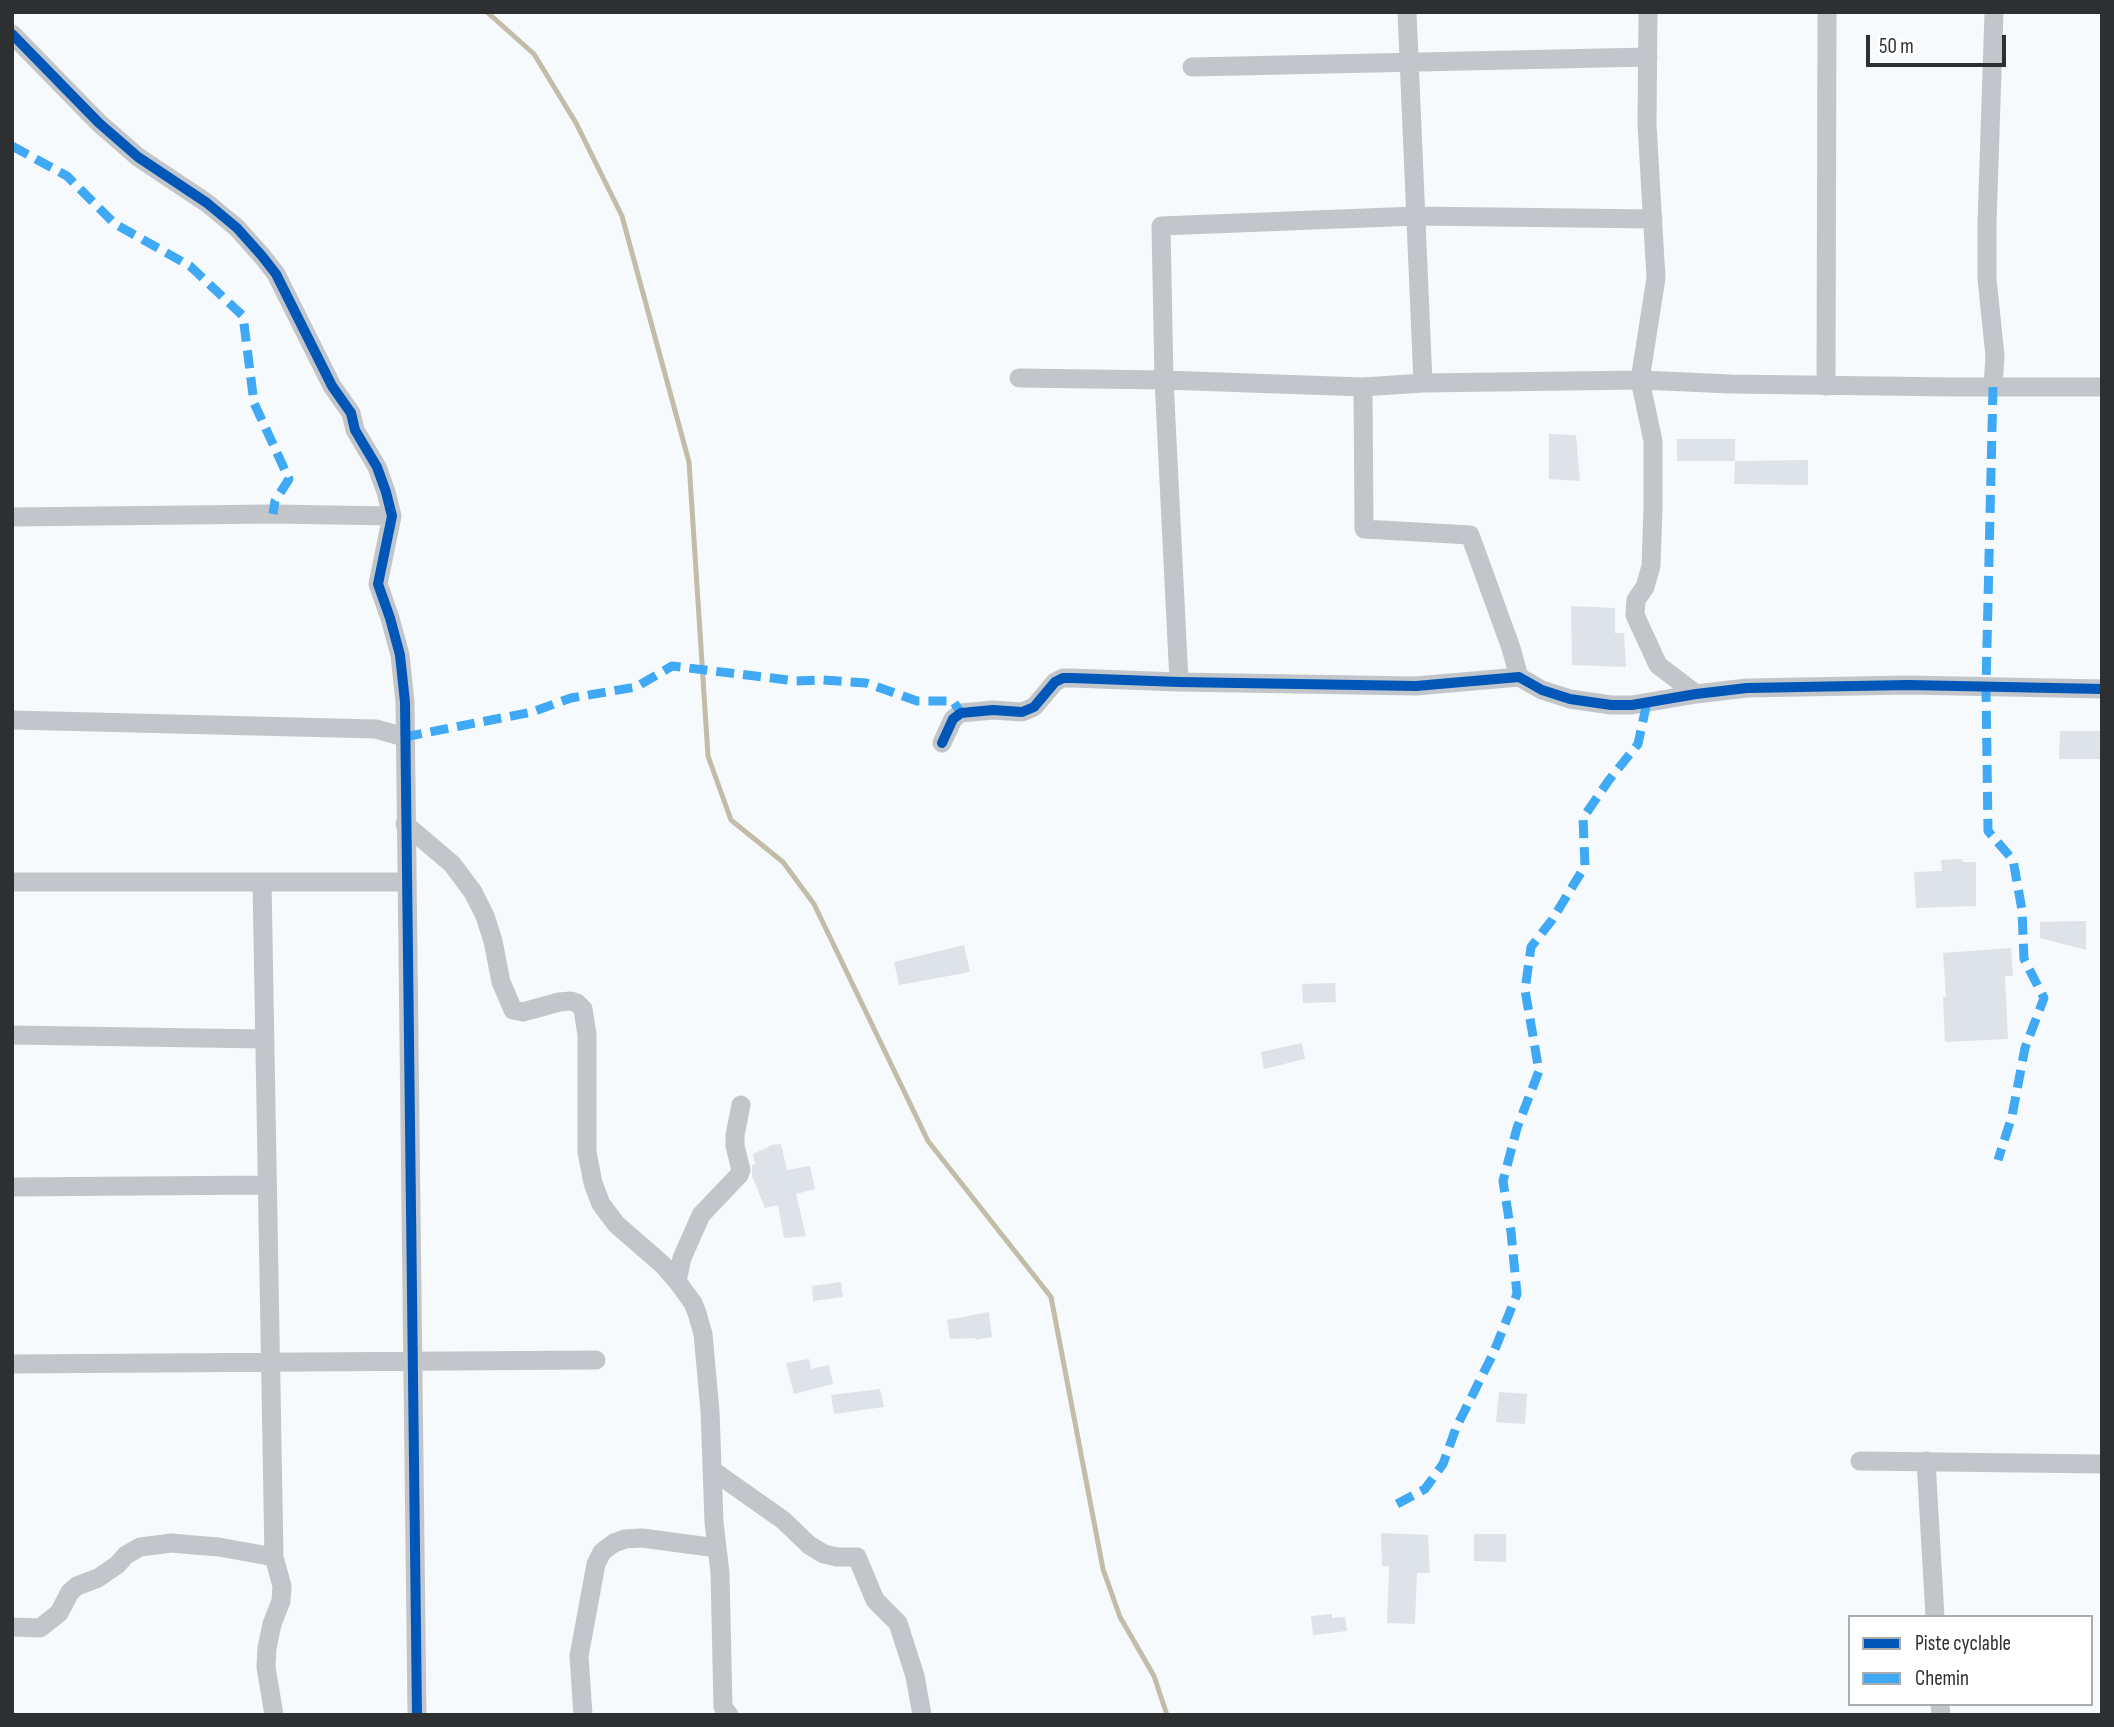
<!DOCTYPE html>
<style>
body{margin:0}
#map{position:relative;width:2114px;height:1727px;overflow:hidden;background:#f7fafc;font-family:"Sofia Sans Condensed",sans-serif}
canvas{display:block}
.frame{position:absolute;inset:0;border:14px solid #2e2f31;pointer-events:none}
.legend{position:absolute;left:1848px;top:1615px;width:245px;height:91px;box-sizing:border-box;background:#fff;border:2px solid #abacad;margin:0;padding:9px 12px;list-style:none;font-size:21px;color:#2e2f31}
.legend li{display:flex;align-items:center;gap:14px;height:35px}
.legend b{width:35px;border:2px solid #abacad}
.scale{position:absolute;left:1866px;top:35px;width:140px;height:32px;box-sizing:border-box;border:4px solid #2e2f31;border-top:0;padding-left:9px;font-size:21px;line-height:24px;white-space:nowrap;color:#2e2f31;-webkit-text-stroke:5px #fff;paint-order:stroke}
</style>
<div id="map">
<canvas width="2114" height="1727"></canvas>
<div class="frame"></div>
<ul class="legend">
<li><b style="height:9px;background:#0057b8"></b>Piste cyclable</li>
<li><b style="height:9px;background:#3fa9f5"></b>Chemin</li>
</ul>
<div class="scale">50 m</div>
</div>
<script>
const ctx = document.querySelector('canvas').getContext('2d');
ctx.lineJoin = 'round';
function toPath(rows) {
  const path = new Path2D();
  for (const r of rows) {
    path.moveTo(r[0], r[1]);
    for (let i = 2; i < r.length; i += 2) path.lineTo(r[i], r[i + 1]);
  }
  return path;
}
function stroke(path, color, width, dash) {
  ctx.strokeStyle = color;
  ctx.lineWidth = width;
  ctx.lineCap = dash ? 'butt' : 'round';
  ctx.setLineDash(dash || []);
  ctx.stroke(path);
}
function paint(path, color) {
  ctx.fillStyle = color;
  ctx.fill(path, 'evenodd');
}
stroke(toPath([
 [487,12,534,54,576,123,622,216,689,462,708,756,731,820,783,862,814,904,928,1141,1051,1297,1103,1569,1120,1617,1154,1676,1167,1715]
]), '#c2bca8', 5);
paint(toPath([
 [1549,434,1576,435,1580,481,1549,479],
 [1677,439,1735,439,1735,461,1677,461],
 [1808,460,1808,485,1734,484,1735,461],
 [1571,606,1615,608,1615,633,1624,633,1626,667,1572,665],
 [2060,731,2102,731,2102,759,2059,759],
 [1963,859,1962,862,1976,862,1976,906,1916,908,1914,872,1942,871,1941,860],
 [2086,921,2086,950,2040,938,2040,922],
 [964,945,970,972,899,985,894,962],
 [2011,948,2013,976,2005,976,2008,1039,1945,1042,1943,997,1946,997,1943,953],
 [1335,983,1336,1002,1303,1003,1302,984],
 [1302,1043,1305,1059,1264,1069,1261,1052],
 [781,1144,787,1170,810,1166,815,1189,796,1194,806,1236,784,1238,778,1205,765,1208,752,1176,752,1165,755,1164,753,1154,772,1145],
 [841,1282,843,1297,813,1301,812,1286],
 [989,1312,992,1337,976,1340,976,1338,950,1339,947,1320],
 [809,1359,811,1369,829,1365,833,1384,794,1394,786,1363],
 [880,1389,884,1407,834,1414,831,1395],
 [1499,1392,1527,1394,1525,1424,1496,1422],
 [1381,1533,1428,1535,1430,1573,1417,1573,1415,1624,1387,1623,1389,1566,1382,1566],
 [1474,1534,1506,1534,1506,1562,1474,1561],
 [1332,1614,1332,1618,1345,1617,1347,1631,1313,1635,1311,1616]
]), '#dde3e8');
stroke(toPath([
 [1407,12,1423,383],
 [1648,12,1647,125,1656,278,1640,380,1653,441,1653,508,1651,566,1645,587,1636,600,1635,615,1658,665,1696,694],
 [12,34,99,123,138,157,207,203,237,228,262,256,276,274,332,386,351,413,355,430,377,467,386,492,392,516,378,584,390,618,400,655,405,702,417,1715],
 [1192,67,1648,57],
 [1019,378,1164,380,1363,387,1423,383,1640,380,1731,384,1954,387,2102,387],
 [1826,386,1827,12],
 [1363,387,1364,529,1470,535,1511,648,1519,677],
 [1993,387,1995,356,1987,279,1987,223,1994,12],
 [12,517,273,514,392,516],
 [1179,682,1164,380,1161,226,1416,216,1653,219],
 [12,720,376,729,404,737],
 [942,743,953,719,961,713,993,710,1022,712,1034,707,1055,682,1063,678,1072,678,1179,682,1416,686,1519,677,1542,690,1570,699,1611,705,1632,705,1696,694,1747,688,1908,685,2102,689],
 [405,824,452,864,473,892,485,916,493,941,501,982,513,1010,523,1012,559,1002,571,1001,577,1003,583,1009,587,1035,587,1152,593,1183,601,1204,616,1224,663,1265,677,1281,693,1303,697,1313,703,1334,710,1411,714,1522,720,1573,723,1707,729,1715],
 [12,882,406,882],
 [262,882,274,1557,282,1586,281,1601,272,1624,267,1648,266,1667,274,1715],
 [12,1035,264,1039],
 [12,1187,267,1185],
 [677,1281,682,1258,701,1215,739,1175,741,1170,735,1146,735,1135,741,1105],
 [12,1364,596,1360],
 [1860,1461,2102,1464],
 [1926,1461,1935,1617],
 [712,1470,783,1520,809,1545,824,1554,837,1557,857,1557,875,1600,898,1623,915,1676,922,1715],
 [12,1627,40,1628,59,1613,70,1592,77,1586,98,1578,117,1565,126,1555,140,1547,172,1543,193,1545,219,1547,274,1557],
 [1940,1704,1941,1715],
 [583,1715,579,1656,596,1564,602,1552,614,1543,625,1539,642,1538,717,1548]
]), '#c2c6ca', 19);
stroke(toPath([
 [12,146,67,176,115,224,190,266,243,316,254,403,289,479,275,501,273,514],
 [1993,387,1986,687,1988,831,2013,860,2022,910,2024,959,2044,998,2025,1048,2012,1116,1998,1160],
 [404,737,532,712,571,698,636,687,672,666,796,681,822,680,866,683,917,701,953,701,961,713],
 [1397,1504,1425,1489,1443,1464,1456,1428,1493,1354,1517,1294,1511,1232,1503,1181,1517,1128,1539,1071,1525,990,1531,947,1552,920,1585,866,1583,818,1609,780,1638,744,1647,702]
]), '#3fa9f5', 9, [18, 9]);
stroke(toPath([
 [12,34,99,123,138,157,207,203,237,228,262,256,276,274,332,386,351,413,355,430,377,467,386,492,392,516,378,584,390,618,400,655,405,702,417,1715],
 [942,743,953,719,961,713,993,710,1022,712,1034,707,1055,682,1063,678,1072,678,1179,682,1416,686,1519,677,1542,690,1570,699,1611,705,1632,705,1696,694,1747,688,1908,685,2102,689]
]), '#0057b8', 10);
</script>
